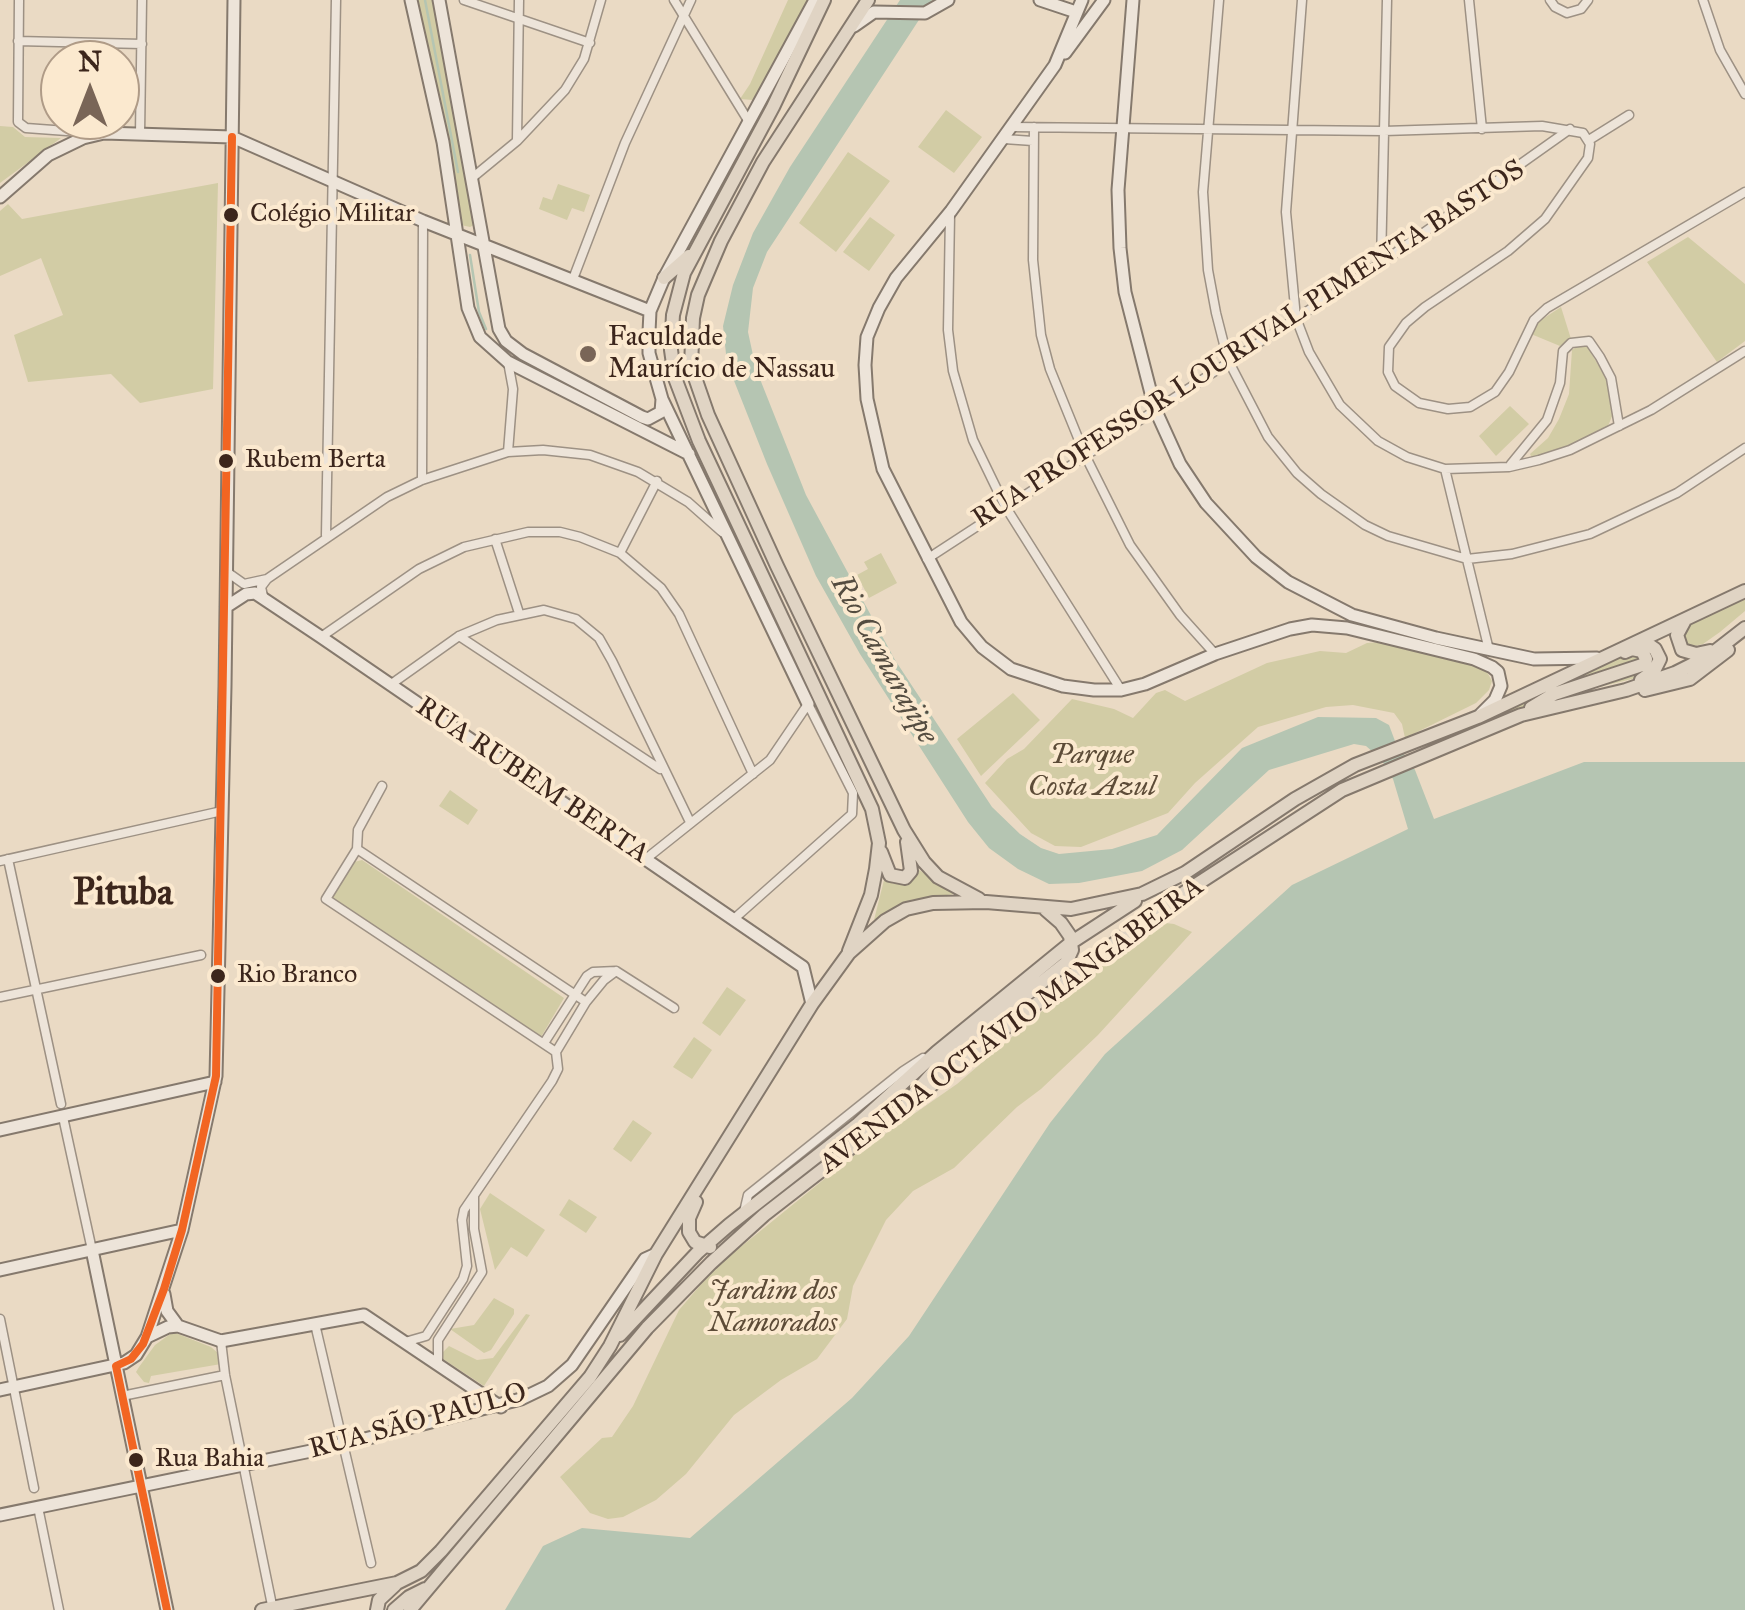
<!DOCTYPE html>
<meta charset="utf-8">
<style>
body{margin:0}
#map{position:relative;width:1745px;height:1610px;overflow:hidden;background:#eadac4;font-family:"IM FELL Great Primer",serif}
canvas{display:block}
.north{position:absolute;left:40px;top:40px;width:100px;height:100px;box-sizing:border-box;background:#fbe9cf;border:2px solid #af9b87;border-radius:50%;rotate:0deg;font-size:28px;font-weight:700;line-height:40px;text-align:center;color:#3c261c}
.north::after{content:'';display:block;margin:auto;width:35px;height:45px;background:#796557;clip-path:polygon(50% 0,100% 100%,50% 72%,0 100%)}
</style>
<div id="map">
<canvas width="1745" height="1610"></canvas>
<div class="north">N</div>
</div>
<script>
const ctx = document.querySelector('canvas').getContext('2d');
ctx.lineJoin = 'round';
function paint(path, color) {
  ctx.fillStyle = color;
  ctx.fill(path, 'evenodd');
}
function toPath(rows) {
  const path = new Path2D();
  for (const r of rows) {
    path.moveTo(r[0], r[1]);
    for (let i = 2; i < r.length; i += 2) path.lineTo(r[i], r[i + 1]);
  }
  return path;
}
function stroke(path, color, width, dash) {
  ctx.strokeStyle = color;
  ctx.lineWidth = width;
  ctx.lineCap = dash ? 'butt' : 'round';
  ctx.setLineDash(dash || []);
  ctx.stroke(path);
}
function drawText(font, color, halo, rows, align = 'center') {
  ctx.font = font + ' "IM FELL Great Primer",serif';
  ctx.lineWidth = 8;
  ctx.setLineDash([]);
  ctx.textBaseline = 'middle';
  ctx.strokeStyle = halo;
  ctx.fillStyle = color;
  for (const [text, x, y, turn = 0] of rows) {
    ctx.save();
    ctx.translate(x, y);
    ctx.rotate((+turn || 0) * Math.PI / 180);
    ctx.textAlign = isNaN(turn) ? turn : align;
    if (halo) ctx.strokeText(text, 0, 0);
    ctx.fillText(text, 0, 0);
    ctx.restore();
  }
}
paint(toPath([
 [415,0,435,0,478,223,470,227,461,225,446,125],
 [788,0,807,0,760,93,753,100,740,99,750,84],
 [946,110,982,137,954,173,918,147],
 [0,126,13,127,25,137,61,138,0,183],
 [848,152,890,181,836,252,799,223],
 [218,183,213,389,140,403,111,374,28,382,14,335,63,315,41,258,0,276,0,211,8,204,22,219],
 [558,184,590,195,584,212,572,208,567,220,539,209,543,197,552,200],
 [870,217,895,235,869,271,843,252],
 [1688,237,1745,284,1745,341,1717,362,1647,262],
 [1561,307,1571,339,1560,346,1531,334,1538,322],
 [1581,344,1587,346,1607,380,1613,414,1608,426,1581,442,1532,458,1530,454,1548,438,1559,419,1569,394,1572,350],
 [1510,406,1529,424,1496,456,1479,436],
 [881,553,897,583,869,598,857,575,868,569,864,562],
 [1745,597,1745,611,1720,632,1703,644,1690,647,1683,642,1686,627],
 [1381,642,1475,665,1487,672,1492,681,1489,690,1476,703,1405,738,1402,724,1394,713,1353,705,1326,707,1258,727,1195,783,1168,813,1081,847,1055,846,1031,833,985,783,1007,759,1024,749,1072,699,1114,709,1133,718,1156,693,1165,690,1185,701,1267,663,1320,651,1346,653,1367,643],
 [1637,649,1649,650,1656,656,1640,677,1534,703,1500,716,1499,713],
 [1013,693,1040,720,981,776,957,739],
 [450,790,478,810,468,825,439,806],
 [362,860,564,998,541,1037,536,1037,330,899,354,862],
 [919,870,955,894,910,900,874,920,884,880,894,884,906,884,914,879],
 [1157,922,1174,924,1192,932,1098,1035,1041,1089,1017,1107,954,1168,913,1191,886,1220,853,1286,847,1319,817,1359,781,1380,734,1415,686,1474,656,1500,623,1517,608,1519,590,1513,560,1477,602,1438,612,1437,633,1406,679,1310,716,1267,849,1159,957,1084,1132,934],
 [727,987,746,1000,720,1036,702,1023],
 [694,1037,712,1050,692,1079,673,1067],
 [633,1120,652,1133,631,1162,613,1149],
 [490,1193,545,1230,527,1257,511,1247,495,1270,480,1209],
 [569,1199,597,1217,586,1233,559,1215],
 [494,1298,514,1309,514,1314,491,1350,484,1353,450,1329,474,1325],
 [526,1314,530,1315,484,1386,443,1359,443,1352,449,1346,477,1360,493,1358],
 [173,1332,211,1347,219,1354,221,1364,151,1376,149,1383,144,1382,136,1372,139,1367,155,1345]
]), '#d2cca5');
paint(toPath([
 [900,0,932,0,767,252,753,288,748,332,756,369,806,495,895,660,992,807,1020,834,1041,848,1059,854,1112,849,1157,835,1242,748,1318,717,1376,718,1389,725,1395,741,1415,770,1434,819,1584,762,1745,762,1745,1610,505,1610,543,1546,582,1528,690,1538,852,1398,909,1336,1050,1123,1105,1054,1292,885,1408,829,1393,779,1381,759,1366,746,1354,744,1269,770,1182,850,1142,871,1079,883,1049,884,1018,869,989,848,968,822,860,654,816,576,767,464,727,363,723,326,733,285,753,233,790,167]
]), '#b5c5b2');
stroke(toPath([
 [425,0,458,172],
 [470,255,479,312,486,329]
]), '#b5c5b2', 2.5);
const street = toPath([
 [19,0,18,122,26,128,94,133],
 [464,0,590,43],
 [674,0,749,122],
 [1219,0,1203,192,1208,270,1216,313,1228,360,1268,437,1297,473,1321,494,1365,525,1388,536,1467,559,1512,554,1590,534,1677,493,1745,448],
 [1302,0,1286,212,1296,318,1309,352,1340,405,1378,441,1407,457,1445,469,1509,467,1539,460,1570,450,1651,410,1745,351],
 [1469,0,1482,129],
 [1550,0,1555,7,1567,13,1581,9,1588,0],
 [1703,0,1720,50,1745,94],
 [18,41,142,44],
 [1012,127,1384,131,1542,126,1583,133,1590,144,1588,158,1545,219,1508,251,1425,307,1406,323,1389,347,1388,372,1395,386,1419,403,1448,409,1470,407,1495,392,1509,372,1534,320,1547,308,1745,192],
 [1034,127,1033,260,1041,335,1050,369,1085,455,1130,545,1180,615,1215,654],
 [140,134,142,0],
 [1004,139,1033,141],
 [517,140,519,0],
 [1589,140,1629,115],
 [472,178,517,141,565,90,584,59,601,0],
 [950,215,948,330,953,371,973,440,1005,506,1121,690],
 [1381,263,1387,0],
 [573,279,625,143,691,0],
 [508,362,513,389,508,452],
 [1511,464,1547,420,1560,383,1563,351,1571,343,1589,341,1600,357,1611,378,1619,426],
 [1445,469,1489,650],
 [422,480,423,221],
 [326,535,336,0],
 [495,539,519,613],
 [620,553,657,481],
 [927,559,1381,263,1570,129],
 [227,572,244,584,267,579],
 [263,596,261,587,267,579,387,497,422,480,508,452,543,450,590,455,638,472,688,502,722,532],
 [459,636,660,769],
 [321,637,419,569,464,547,528,532,560,532,580,537,620,553,661,588,679,614,753,774],
 [390,685,459,636,497,620,544,610,576,619,599,638,612,661,690,822],
 [357,849,326,899,556,1052],
 [357,849,586,1002],
 [357,849,358,830,382,786],
 [647,858,770,760,808,704],
 [8,859,61,1104],
 [0,861,222,811],
 [735,918,852,814,853,793,808,704],
 [0,997,201,955],
 [544,1043,587,976,593,972,616,971,674,1008],
 [63,1117,92,1250],
 [744,1212,748,1195,903,1071,923,1058],
 [0,1319,34,1488],
 [315,1324,371,1563],
 [221,1341,225,1375,273,1610],
 [405,1342,426,1336,463,1279,467,1266,462,1220,464,1210,552,1081,558,1069,556,1052,586,1002,604,980,616,971],
 [438,1365,438,1340,482,1272,474,1229,474,1196],
 [122,1396,225,1375],
 [38,1507,59,1610]
]);
const secondary = toPath([
 [411,0,443,142,468,308,480,337,508,362,689,454],
 [439,0,499,329,506,341,523,354,642,417,648,419,661,412,662,399],
 [1040,0,1076,12],
 [1082,0,1055,65,951,211,896,278,879,308,867,337,865,365,867,399,883,469,961,622,982,647,1011,669,1063,686,1094,690,1121,690,1145,684,1215,654,1290,629,1312,625,1347,628,1474,659,1492,667,1498,672,1501,686,1495,700,1481,714],
 [1133,0,1118,190,1120,248,1125,292,1155,409,1180,464,1206,503,1256,557,1288,582,1352,615,1436,638,1534,659,1597,658],
 [854,26,874,12,925,13,948,0],
 [1065,53,1104,0],
 [0,197,48,155,83,138,104,133,232,137,423,221,650,311],
 [226,607,246,594,255,593,321,637,803,967,812,1004],
 [808,704,662,399,649,353,649,332,650,311,664,278,815,0],
 [0,1130,215,1082],
 [92,1250,167,1610],
 [0,1270,182,1230],
 [164,1294,167,1311,178,1326],
 [147,1337,182,1230,216,1076,225,686,234,0],
 [0,1390,124,1363,136,1355,147,1337,168,1327,178,1326,221,1341,364,1315,501,1407],
 [0,1515,345,1444,521,1399,548,1386,572,1365,645,1259,656,1254]
]);
const primary = toPath([
 [824,0,773,107,684,273,673,315,671,350,675,378,699,441,872,809,879,843,876,869,871,895,849,951],
 [868,0,763,162,721,241,698,295,693,318,691,366,708,415,777,566,904,830,924,862,938,877,979,899],
 [664,278,689,256],
 [1684,622,1677,635,1682,650,1696,654,1710,651],
 [1641,680,1654,671,1660,659,1655,649,1642,640],
 [1645,690,1690,679,1728,650],
 [1531,708,1554,694,1645,664,1646,659,1642,651,1632,649,1625,652],
 [881,852,890,875,905,878,911,871,907,842],
 [915,1093,943,1061,1066,963,1072,950,1070,936,1061,923,1046,910],
 [696,1202,689,1218,689,1232,695,1242,710,1247],
 [620,1335,698,1252,729,1225,858,1124,937,1052,1072,942,1135,901],
 [262,1610,397,1583,421,1571,441,1551,590,1377,610,1346,656,1254,812,1004,849,953,885,921,906,909,933,903,986,902,1071,909,1142,894,1185,873,1295,799,1355,765,1478,717,1745,591],
 [377,1610,379,1600,395,1585],
 [394,1610,409,1597,425,1589],
 [410,1610,647,1328,711,1263,764,1215,1115,943,1185,892,1342,790,1521,715,1626,690,1675,673,1709,656,1745,628]
]);
stroke(street, '#9d9184', 11);
stroke(secondary, '#85796d', 15);
stroke(primary, '#85796d', 16);
stroke(street, '#ede4d9', 8);
stroke(secondary, '#ede4d9', 11);
stroke(primary, '#e0d4c4', 12);
stroke(toPath([
 [167,1610,116,1366,131,1359,143,1344,164,1289,182,1230,216,1076,232,137]
]), '#f26522', 8);
for (const [x, y, r, color] of [
 [231,215,9,"#3c261c"],
 [588,354,10,"#796557"],
 [226,461,9,"#3c261c"],
 [218,976,9,"#3c261c"],
 [136,1460,9,"#3c261c"]
]) {
  const dot = new Path2D();
  dot.arc(x, y, r, 0, 2 * Math.PI);
  ctx.fillStyle = color;
  ctx.fill(dot);
  stroke(dot, '#fbe9cf', 4);
}
drawText('26px', '#3c261c', '#fbe9cf', [
 ["Colégio Militar",250,215],
 ["Rubem Berta",245,461],
 ["Rio Branco",237,976],
 ["Rua Bahia",155,1460]
], 'left');
drawText('28px', '#3c261c', '#fbe9cf', [
 ["Faculdade",608,338],
 ["Maurício de Nassau",608,370]
], 'left');
drawText('28px', '#3c261c', '#fbe9cf', [
 ["RUA PROFESSOR LOURIVAL PIMENTA BASTOS",1249,345,-33],
 ["RUA RUBEM BERTA",532,781,34],
 ["AVENIDA OCTÁVIO MANGABEIRA",1012,1026,-37],
 ["RUA SÃO PAULO",418,1422,-15]
]);
drawText('italic 28px', '#5d4c38', '#fbe9cf', [
 ["Parque",1092,756],
 ["Costa Azul",1092,788],
 ["Jardim dos",773,1292],
 ["Namorados",773,1324]
]);
drawText('italic 30px', '#544c40', '#fbe9cf', [
 ["Rio Camarajipe",883,660,61]
]);
drawText('bold 38px', '#3c261c', '#fbe9cf', [
 ["Pituba",123,895]
]);
</script>
